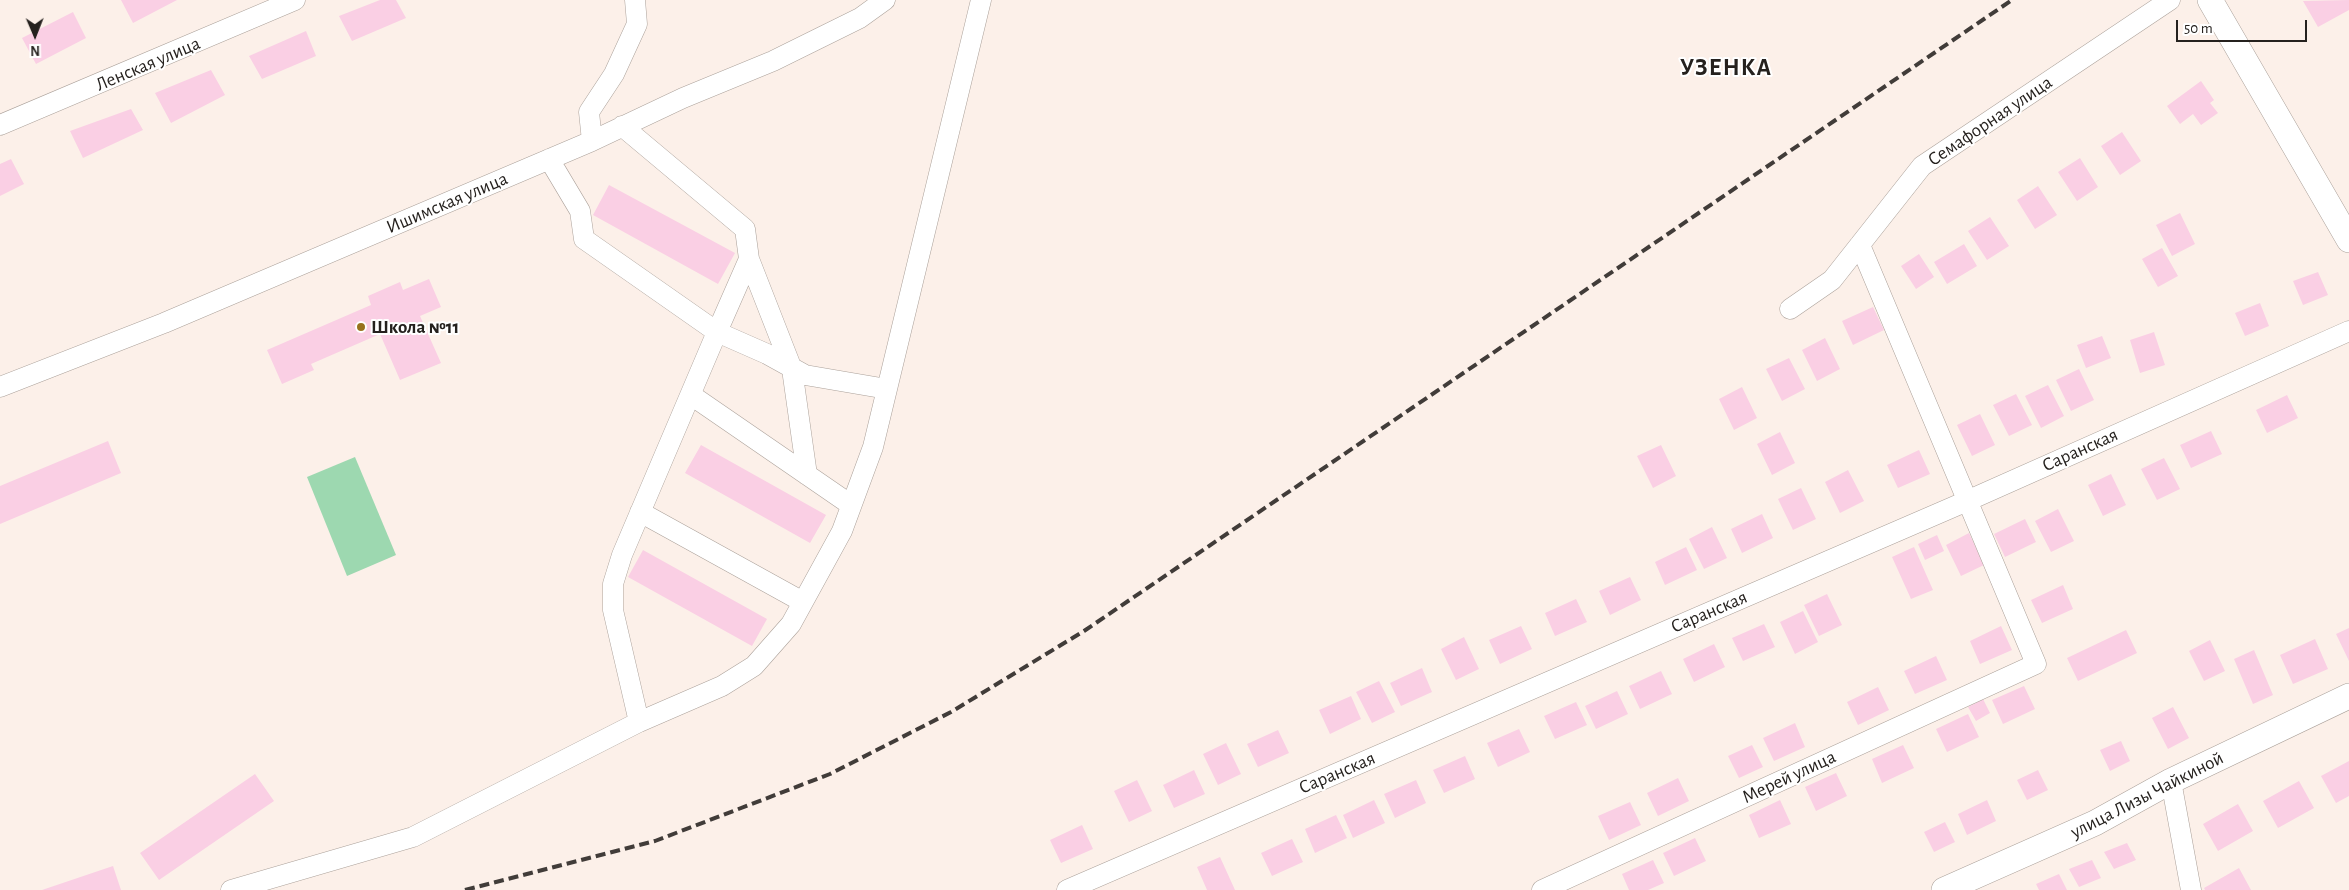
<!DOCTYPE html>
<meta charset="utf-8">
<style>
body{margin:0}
#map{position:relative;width:2349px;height:890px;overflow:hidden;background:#fcf0e9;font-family:"Alegreya Sans",sans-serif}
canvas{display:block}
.north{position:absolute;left:10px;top:10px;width:50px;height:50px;-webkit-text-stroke:4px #fff;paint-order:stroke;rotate:179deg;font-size:14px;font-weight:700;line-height:20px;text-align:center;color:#25211e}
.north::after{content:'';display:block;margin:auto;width:18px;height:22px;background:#25211e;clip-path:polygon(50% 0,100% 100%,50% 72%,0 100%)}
.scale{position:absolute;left:2176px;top:20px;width:131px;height:22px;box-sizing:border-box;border:2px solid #25211e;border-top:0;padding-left:6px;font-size:15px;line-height:18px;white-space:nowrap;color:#25211e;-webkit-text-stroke:4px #fff;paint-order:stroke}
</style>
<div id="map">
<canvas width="2349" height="890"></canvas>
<div class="north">N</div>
<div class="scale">50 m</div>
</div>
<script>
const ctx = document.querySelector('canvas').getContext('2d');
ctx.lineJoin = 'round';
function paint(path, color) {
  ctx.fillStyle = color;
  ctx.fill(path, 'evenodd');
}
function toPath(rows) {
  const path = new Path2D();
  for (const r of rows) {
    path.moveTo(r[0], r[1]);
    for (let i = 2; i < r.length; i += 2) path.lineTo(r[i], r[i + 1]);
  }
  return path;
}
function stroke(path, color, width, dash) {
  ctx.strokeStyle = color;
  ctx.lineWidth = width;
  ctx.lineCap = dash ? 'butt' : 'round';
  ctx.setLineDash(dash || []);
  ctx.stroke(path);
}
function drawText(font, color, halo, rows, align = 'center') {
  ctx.font = font + ' "Alegreya Sans",sans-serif';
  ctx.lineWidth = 4;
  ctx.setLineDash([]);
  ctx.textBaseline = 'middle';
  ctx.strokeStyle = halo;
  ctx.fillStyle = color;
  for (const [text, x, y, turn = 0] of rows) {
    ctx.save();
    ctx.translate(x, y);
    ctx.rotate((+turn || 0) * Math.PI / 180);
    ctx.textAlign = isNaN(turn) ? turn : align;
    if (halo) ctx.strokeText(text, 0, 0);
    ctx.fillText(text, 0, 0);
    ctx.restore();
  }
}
paint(toPath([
 [355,457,396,555,347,576,307,477]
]), '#9dd8b0');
paint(toPath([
 [121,0,177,0,133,23],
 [380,0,396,0,406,18,352,41,339,16],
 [2349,0,2349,10,2318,27,2303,1],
 [73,12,86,38,36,64,22,38],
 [306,31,316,56,262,79,249,56],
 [211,70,225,95,171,123,155,93],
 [2201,81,2214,100,2210,103,2218,113,2201,125,2193,114,2180,124,2167,106],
 [131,109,143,130,83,158,70,131],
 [2122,132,2141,161,2120,175,2101,146],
 [2080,158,2098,187,2077,201,2058,172],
 [11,159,24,184,0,196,0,164],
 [609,185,735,253,718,284,593,215],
 [2038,186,2057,215,2035,229,2017,200],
 [2180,213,2195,244,2172,256,2156,225],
 [1990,217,2009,246,1987,260,1968,231],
 [1964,244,1977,266,1947,284,1934,262],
 [2162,248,2178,276,2158,287,2142,259],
 [1919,254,1934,277,1916,289,1901,266],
 [2318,272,2328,295,2303,305,2293,281],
 [429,279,441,307,420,316,441,363,400,380,380,334,311,364,314,370,282,384,267,350,371,305,368,296,400,282,403,290],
 [2260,303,2269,326,2245,336,2235,313],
 [1873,307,1884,330,1853,345,1842,321],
 [2154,332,2165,365,2140,373,2130,340],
 [2102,336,2111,358,2086,368,2077,345],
 [1825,338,1840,369,1817,381,1802,350],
 [1789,358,1805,389,1782,401,1766,369],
 [2079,369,2094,400,2071,411,2056,380],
 [2048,385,2064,416,2041,428,2025,396],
 [1742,387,1757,418,1734,430,1719,399],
 [2016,394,2032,425,2009,436,1993,405],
 [2287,395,2298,418,2267,433,2256,410],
 [1980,414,1995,445,1972,456,1957,425],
 [2211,431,2222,454,2191,468,2180,445],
 [1780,432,1795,463,1772,475,1757,444],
 [108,441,121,473,0,524,0,486],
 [701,445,826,515,810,543,685,473],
 [1661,445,1676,476,1653,488,1637,456],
 [1919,450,1930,474,1898,488,1887,465],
 [2164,458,2180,489,2157,500,2141,469],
 [1848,470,1864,501,1840,513,1825,482],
 [2111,474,2126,505,2103,516,2088,485],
 [1801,488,1816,519,1793,530,1778,499],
 [2058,509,2074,541,2051,552,2035,521],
 [1762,514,1773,538,1742,553,1731,529],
 [2025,519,2036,542,2005,557,1994,534],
 [1712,527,1727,558,1704,569,1689,539],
 [1969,533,1984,565,1961,576,1946,545],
 [1937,535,1944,551,1925,560,1918,544],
 [1686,547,1697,570,1665,585,1655,562],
 [1914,547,1933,590,1911,599,1892,557],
 [643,550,767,619,752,646,628,577],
 [1630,577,1641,600,1610,615,1599,591],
 [2063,585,2073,609,2042,623,2031,600],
 [1827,594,1842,625,1819,636,1804,605],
 [1576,599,1587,622,1555,636,1545,613],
 [1803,611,1818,642,1795,654,1780,622],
 [1764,624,1775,647,1743,661,1732,638],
 [1521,626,1532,649,1500,664,1489,640],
 [2001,626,2012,650,1980,664,1970,641],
 [2349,628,2349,661,2336,634],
 [2126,630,2137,653,2078,681,2067,658],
 [1464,637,1479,669,1456,680,1441,649],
 [2315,639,2328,669,2293,684,2280,655],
 [2210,640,2225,671,2204,681,2189,651],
 [1714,644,1725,667,1694,682,1683,659],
 [2254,650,2273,695,2253,704,2234,659],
 [1936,656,1947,680,1915,694,1904,671],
 [1422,668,1432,692,1401,706,1390,683],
 [1661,671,1672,694,1640,709,1629,686],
 [1379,681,1395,712,1372,723,1356,692],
 [2024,686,2035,709,2003,724,1992,700],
 [1878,687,1889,710,1858,725,1847,702],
 [1617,691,1628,714,1596,729,1585,706],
 [1351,696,1361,719,1330,734,1319,710],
 [1983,699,1990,713,1976,721,1968,707],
 [1576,702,1587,725,1555,739,1544,716],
 [2173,707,2189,738,2168,749,2152,718],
 [1968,714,1979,737,1947,752,1936,729],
 [1795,723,1805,747,1774,761,1763,738],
 [1519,729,1530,752,1498,767,1487,743],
 [1278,730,1289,753,1258,767,1247,744],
 [2121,741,2130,761,2110,771,2100,750],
 [1226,743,1241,774,1218,785,1203,754],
 [1752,745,1763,767,1739,778,1728,756],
 [1903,745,1914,768,1882,783,1872,759],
 [1465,756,1475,779,1444,793,1433,770],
 [2349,761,2349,796,2336,803,2321,776],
 [1194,770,1205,794,1174,808,1163,785],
 [2038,770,2048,790,2027,800,2017,780],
 [1836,773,1847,796,1816,811,1805,787],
 [255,774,274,801,159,880,140,853],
 [1678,778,1689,801,1658,816,1647,793],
 [1137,780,1152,811,1129,822,1114,791],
 [1416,780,1426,803,1395,818,1384,794],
 [2299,781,2314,808,2278,828,2263,801],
 [1374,800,1385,823,1353,838,1343,815],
 [1780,800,1791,824,1759,838,1749,815],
 [1987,800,1996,821,1967,835,1958,814],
 [1630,802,1641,825,1609,840,1598,816],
 [2238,804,2253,831,2218,851,2203,824],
 [1336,815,1347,838,1315,853,1305,829],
 [1945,822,1955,842,1934,852,1924,832],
 [1082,825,1093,849,1061,863,1050,840],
 [1695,838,1706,861,1674,876,1663,853],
 [1292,839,1303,862,1272,876,1261,853],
 [2127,843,2136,860,2114,869,2104,852],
 [1220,857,1235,890,1207,890,1197,867],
 [1653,860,1664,883,1648,890,1629,890,1622,874],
 [2092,860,2101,878,2079,887,2069,869],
 [113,866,121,890,42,890],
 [2239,868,2251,890,2205,890,2204,888],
 [2059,874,2067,890,2039,890,2036,884]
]), '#facfe4');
const minor = toPath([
 [0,125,295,0],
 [622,126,745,229,749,259,717,332,767,354,805,375,887,389],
 [592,141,589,112,614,74,637,24,635,0],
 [549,159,580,211,584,239,717,332,622,555,613,584,613,610,639,722],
 [749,259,792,369,807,475],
 [1790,309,1832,280,1922,166,2170,0],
 [0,387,164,323,592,141,683,98,773,61,860,18,885,0],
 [691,395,851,505],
 [640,512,803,602],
 [2171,781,2191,890],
 [231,890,413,837,639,722,722,686,754,666,791,624,842,531,873,447,981,0],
 [1067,890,1967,501,2349,331],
 [1542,890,2036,664,1860,245]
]);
const tertiary = toPath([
 [2210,0,2349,240],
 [1944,890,2095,823,2171,781,2349,696]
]);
stroke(minor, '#aba19a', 21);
stroke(tertiary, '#aba19a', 26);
stroke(minor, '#fff', 20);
stroke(tertiary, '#fff', 25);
stroke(toPath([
 [465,890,655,841,830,774,951,712,1084,631,2012,0]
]), '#413c39', 4, [10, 5]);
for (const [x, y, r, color] of [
 [361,327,5,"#98721d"]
]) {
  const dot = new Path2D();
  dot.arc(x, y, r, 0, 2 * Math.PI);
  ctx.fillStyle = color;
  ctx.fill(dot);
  stroke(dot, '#fff', 2);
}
drawText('19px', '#25211e', '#fff', [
 ["Ленская улица",148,64,-23],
 ["Семафорная улица",1990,121,-34],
 ["Ишимская улица",447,203,-23],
 ["Саранская",2080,450,-24],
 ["Саранская",1709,612,-23],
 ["Саранская",1337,773,-23],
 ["Мерей улица",1789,777,-25],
 ["улица Лизы Чайкиной",2147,795,-27]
]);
drawText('bold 19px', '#25211e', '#fff', [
 ["Школа №11",371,327]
], 'left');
ctx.letterSpacing = '1px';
drawText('bold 24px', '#25211e', '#fff', [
 ["УЗЕНКА",1726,68]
]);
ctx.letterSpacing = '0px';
</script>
